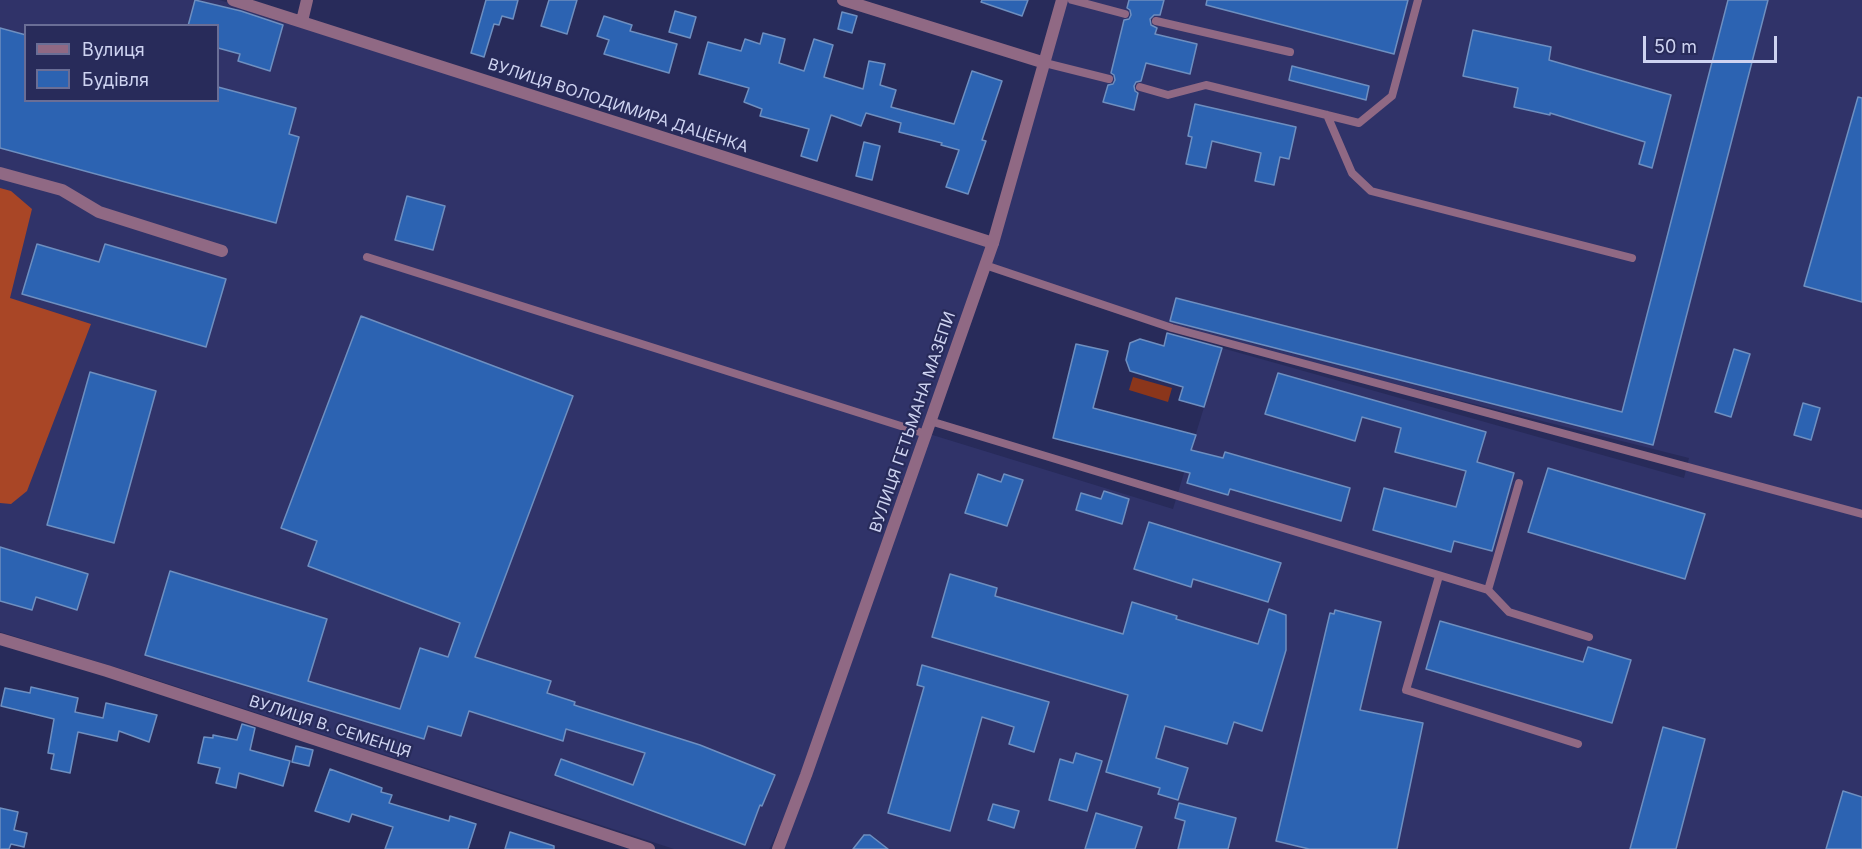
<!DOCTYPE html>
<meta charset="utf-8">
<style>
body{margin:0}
#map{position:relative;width:1862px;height:849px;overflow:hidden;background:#282b5a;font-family:Inter,sans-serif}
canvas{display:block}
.legend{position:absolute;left:24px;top:24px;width:195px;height:78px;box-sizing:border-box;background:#282b5a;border:2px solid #6a6e96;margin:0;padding:8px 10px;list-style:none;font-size:18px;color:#ced3f1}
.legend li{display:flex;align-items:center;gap:12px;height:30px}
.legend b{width:30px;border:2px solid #6a6e96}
.scale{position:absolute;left:1643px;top:36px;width:134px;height:27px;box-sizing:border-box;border:3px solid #ced3f1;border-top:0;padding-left:8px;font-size:18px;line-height:21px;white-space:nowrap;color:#ced3f1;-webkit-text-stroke:4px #282b5a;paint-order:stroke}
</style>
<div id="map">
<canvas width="1862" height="849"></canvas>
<ul class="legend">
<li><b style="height:8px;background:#906984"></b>Вулиця</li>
<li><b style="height:16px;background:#2c63b2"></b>Будівля</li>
</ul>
<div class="scale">50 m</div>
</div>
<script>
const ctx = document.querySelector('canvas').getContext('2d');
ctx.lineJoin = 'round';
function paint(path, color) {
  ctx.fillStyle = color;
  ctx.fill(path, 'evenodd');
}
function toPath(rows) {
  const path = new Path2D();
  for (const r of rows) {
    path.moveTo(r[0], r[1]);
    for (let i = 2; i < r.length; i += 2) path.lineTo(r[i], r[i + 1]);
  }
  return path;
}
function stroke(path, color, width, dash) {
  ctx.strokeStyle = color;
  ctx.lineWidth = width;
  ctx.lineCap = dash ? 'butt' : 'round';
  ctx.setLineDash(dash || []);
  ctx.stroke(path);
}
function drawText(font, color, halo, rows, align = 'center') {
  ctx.font = font + ' Inter,sans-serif';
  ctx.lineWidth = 4.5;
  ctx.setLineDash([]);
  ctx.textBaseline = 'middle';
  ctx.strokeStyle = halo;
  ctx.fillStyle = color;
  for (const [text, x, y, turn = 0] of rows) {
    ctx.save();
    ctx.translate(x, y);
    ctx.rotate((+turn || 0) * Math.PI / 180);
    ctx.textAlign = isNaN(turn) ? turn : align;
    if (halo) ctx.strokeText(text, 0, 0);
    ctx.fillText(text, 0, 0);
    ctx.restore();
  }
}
paint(toPath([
 [0,0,219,0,301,23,993,242,1061,0,1862,0,1862,849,781,849,803,781,769,849,674,849,144,676,0,632],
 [26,26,218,26,218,100,26,100],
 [985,265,1172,328,1689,458,1684,478,1222,348,1173,509,926,433]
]), '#303369');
paint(toPath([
 [1133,377,1172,388,1168,402,1129,390]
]), '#8b361b');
paint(toPath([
 [0,188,11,191,32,209,10,298,91,324,27,491,11,504,0,503]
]), '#a94626');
const building = toPath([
 [195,0,241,11,283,25,270,71,238,61,240,54,218,48,218,26,188,26,195,0],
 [486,0,518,0,513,19,502,16,499,25,494,24,484,57,471,53,486,0],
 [549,0,577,0,567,34,541,26,549,0],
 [982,0,1028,0,1022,16,981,2,982,0],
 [1129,0,1164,0,1160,15,1154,15,1150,19,1151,25,1157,28,1155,34,1197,44,1190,74,1146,63,1141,81,1136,82,1134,86,1135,91,1138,93,1134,110,1103,102,1108,85,1113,84,1115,80,1114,75,1111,73,1124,20,1129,19,1131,15,1130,10,1127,8,1129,0],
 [1207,0,1408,0,1394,54,1206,5,1207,0],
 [1728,0,1768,0,1653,445,1170,321,1176,298,1622,412,1728,0],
 [675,11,696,17,690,38,669,32,675,11],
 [842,12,857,16,852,33,838,29,842,12],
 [604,16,632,25,630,31,677,44,669,73,604,54,609,40,597,36,604,16],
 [0,28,26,35,26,100,218,100,218,87,296,108,289,134,299,137,276,223,0,148,0,28],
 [1473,30,1551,47,1549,60,1671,95,1652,168,1639,164,1645,142,1550,113,1550,115,1514,107,1518,88,1463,76,1473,30],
 [763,33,785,39,779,63,804,71,814,39,833,45,824,77,863,89,869,61,885,64,880,85,896,90,891,107,954,124,972,71,1002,81,982,140,986,141,968,194,946,187,959,150,941,145,942,143,899,132,901,123,866,113,861,126,831,115,817,161,801,156,809,129,760,116,762,109,744,102,749,88,699,74,708,42,741,51,745,39,760,44,763,33],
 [1292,66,1369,86,1366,100,1289,80,1292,66],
 [1858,97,1862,98,1862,302,1804,286,1858,97],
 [1195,104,1296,127,1289,159,1280,157,1274,185,1255,181,1261,153,1212,141,1206,168,1186,164,1192,137,1188,136,1195,104],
 [864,142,880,146,872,180,856,176,864,142],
 [407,196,445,206,433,250,395,240,407,196],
 [37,244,99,262,105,244,226,279,206,347,22,294,37,244],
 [361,316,573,396,475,657,551,681,547,693,575,702,574,705,700,745,775,775,762,806,760,805,745,845,555,775,561,759,633,785,645,753,566,729,563,741,469,711,461,736,428,726,424,739,145,655,170,571,327,619,308,681,400,709,420,648,448,657,460,623,308,566,317,541,281,528,361,316],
 [1167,333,1222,348,1204,407,1179,400,1183,387,1130,371,1126,360,1130,343,1140,339,1164,346,1167,333],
 [1076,344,1108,351,1093,408,1196,435,1191,450,1223,458,1225,452,1350,488,1341,521,1230,489,1228,495,1187,483,1190,473,1053,438,1076,344],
 [1734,349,1750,354,1731,417,1715,412,1734,349],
 [90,372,156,391,114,543,47,525,90,372],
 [1278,373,1486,432,1477,462,1514,473,1492,551,1454,541,1451,552,1373,530,1384,488,1456,507,1466,471,1395,452,1401,428,1362,417,1355,441,1265,414,1278,373],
 [1803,403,1820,408,1811,440,1794,435,1803,403],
 [1548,468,1705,514,1685,579,1528,532,1548,468],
 [978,474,1001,482,1004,474,1023,480,1007,526,965,513,978,474],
 [1104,491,1129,499,1122,524,1076,510,1081,493,1101,499,1104,491],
 [1149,522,1281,563,1268,602,1193,579,1191,587,1134,569,1149,522],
 [0,547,88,574,77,610,36,597,32,610,0,601,0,547],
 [950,574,997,588,995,596,1123,634,1132,602,1177,616,1176,619,1258,644,1269,609,1286,615,1286,650,1262,731,1234,722,1227,744,1165,726,1156,758,1188,768,1178,800,1158,794,1160,788,1106,772,1128,695,932,637,950,574],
 [1335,610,1381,622,1360,710,1423,723,1397,849,1309,849,1276,841,1330,613,1334,614,1335,610],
 [1440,621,1583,662,1588,647,1631,660,1612,723,1426,669,1440,621],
 [922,665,1049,702,1034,752,1009,744,1014,727,982,717,950,831,888,813,924,687,917,685,922,665],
 [31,687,78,698,75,712,103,718,106,703,157,715,149,742,119,731,117,741,78,732,70,773,51,769,54,754,48,753,54,719,1,706,5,688,30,693,31,687],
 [242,724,255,728,250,750,290,761,283,786,239,773,236,788,216,783,220,768,198,763,204,737,213,738,213,735,237,740,242,724],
 [1663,727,1705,739,1676,849,1630,849,1663,727],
 [296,746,313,750,309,766,292,762,296,746],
 [1076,753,1102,761,1087,811,1049,800,1060,759,1073,763,1076,753],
 [330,769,382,788,381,792,392,795,389,803,449,821,450,816,476,824,468,849,385,849,393,827,352,814,349,822,315,811,330,769],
 [1843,791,1862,797,1862,849,1826,849,1843,791],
 [1179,803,1236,818,1228,849,1178,849,1185,821,1175,818,1179,803],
 [993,804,1019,811,1014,828,988,820,993,804],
 [0,808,18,812,14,830,27,833,24,847,11,844,9,849,0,849,0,808],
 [1096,813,1142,827,1135,849,1085,849,1096,813],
 [510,832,554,846,554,849,505,849,510,832],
 [864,835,870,835,888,849,853,849,864,835]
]);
paint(building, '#2c63b2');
stroke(building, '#6e8fc0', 1.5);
stroke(toPath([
 [1072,0,1125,14],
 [1156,21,1290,52],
 [1045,63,1109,79],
 [1140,87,1168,95,1206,85,1359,123,1392,96,1418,0],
 [1327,115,1352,173,1371,191,1632,258],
 [367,257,926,434],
 [985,265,1172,328,1862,514],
 [930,421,1488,590,1509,612,1589,637],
 [1439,576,1406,690,1578,744],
 [1488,590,1519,483]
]), '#906984', 8);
stroke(toPath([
 [233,0,993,243],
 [843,0,1045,63],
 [302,21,307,0],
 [0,173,62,190,99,212,222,251],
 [0,639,107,671,649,849]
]), '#906984', 12);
stroke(toPath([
 [778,849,806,775,993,243,1062,0]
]), '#906984', 12);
drawText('16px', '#ced3f1', '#282b5a', [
 ["ВУЛИЦЯ ВОЛОДИМИРА ДАЦЕНКА",618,106,18],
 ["ВУЛИЦЯ ГЕТЬМАНА МАЗЕПИ",913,422,-71],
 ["ВУЛИЦЯ В. СЕМЕНЦЯ",330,727,18]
]);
</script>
